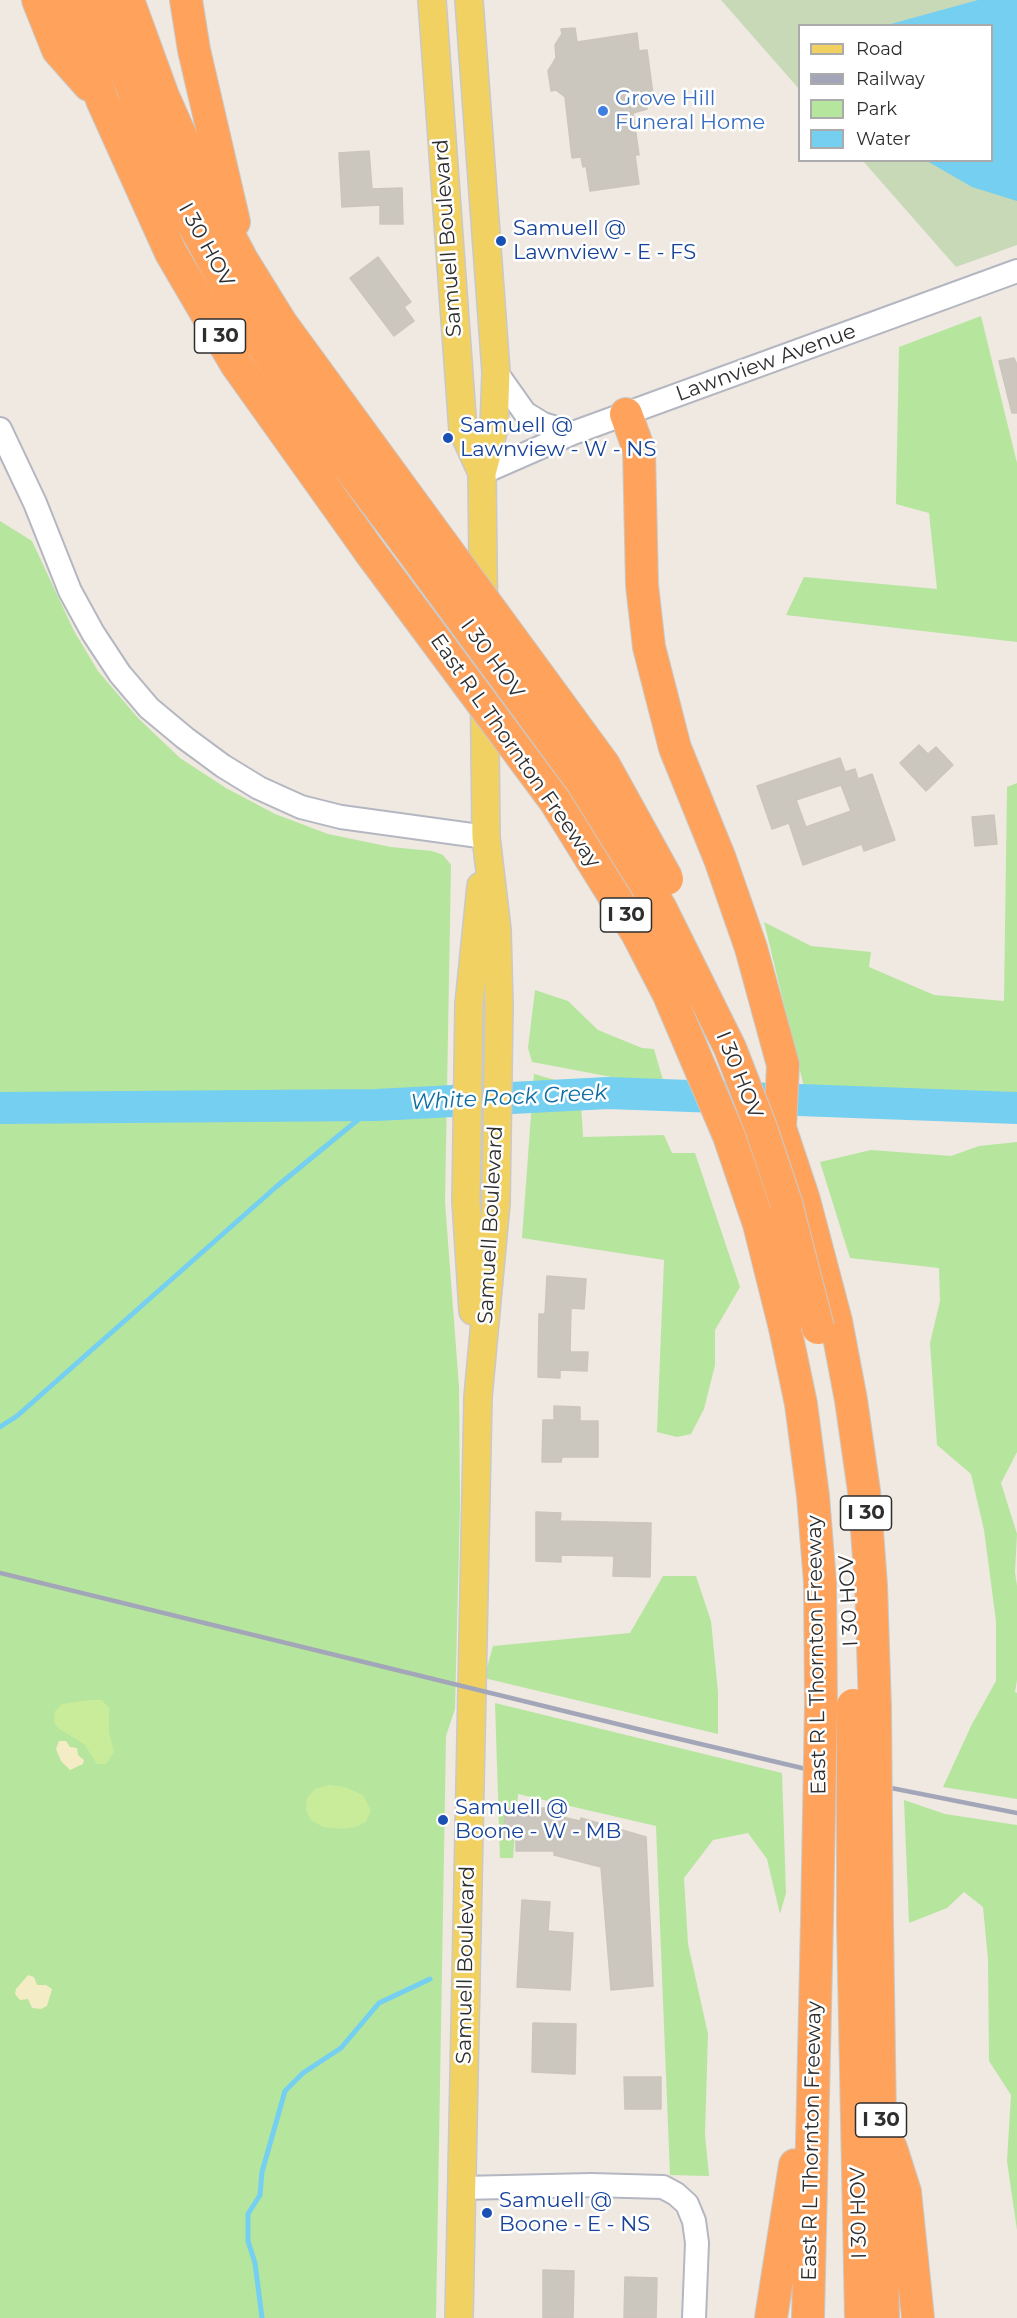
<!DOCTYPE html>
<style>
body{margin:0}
#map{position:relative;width:1017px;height:2318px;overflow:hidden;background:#efe9e1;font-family:Montserrat,sans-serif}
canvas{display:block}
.legend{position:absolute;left:798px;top:24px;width:195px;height:138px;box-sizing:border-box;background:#fff;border:2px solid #ababab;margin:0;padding:8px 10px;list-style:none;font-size:18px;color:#2e2e2e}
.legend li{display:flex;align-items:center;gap:12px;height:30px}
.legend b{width:30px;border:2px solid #ababab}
</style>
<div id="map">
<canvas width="1017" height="2318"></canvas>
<ul class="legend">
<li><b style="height:8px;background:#f2d163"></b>Road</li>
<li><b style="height:8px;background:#a3a6b8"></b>Railway</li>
<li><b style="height:16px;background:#b6e59e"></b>Park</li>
<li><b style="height:16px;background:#75cff0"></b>Water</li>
</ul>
</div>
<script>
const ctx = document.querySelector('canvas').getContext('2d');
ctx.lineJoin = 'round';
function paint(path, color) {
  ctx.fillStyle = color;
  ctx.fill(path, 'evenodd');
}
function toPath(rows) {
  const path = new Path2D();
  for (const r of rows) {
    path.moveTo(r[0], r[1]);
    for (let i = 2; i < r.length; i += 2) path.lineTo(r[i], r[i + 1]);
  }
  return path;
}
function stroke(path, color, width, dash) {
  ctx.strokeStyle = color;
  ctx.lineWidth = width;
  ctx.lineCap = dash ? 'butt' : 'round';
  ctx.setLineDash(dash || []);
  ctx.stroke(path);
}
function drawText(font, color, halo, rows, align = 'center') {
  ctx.font = font + ' Montserrat,sans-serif';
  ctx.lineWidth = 5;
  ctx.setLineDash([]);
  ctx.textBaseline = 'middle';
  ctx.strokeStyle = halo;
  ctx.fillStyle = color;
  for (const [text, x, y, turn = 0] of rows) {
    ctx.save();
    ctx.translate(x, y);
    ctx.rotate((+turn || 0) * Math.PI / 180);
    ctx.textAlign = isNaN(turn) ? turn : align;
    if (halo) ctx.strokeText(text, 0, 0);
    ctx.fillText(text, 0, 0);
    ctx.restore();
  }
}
paint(toPath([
 [981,316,1017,463,1017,642,786,615,804,577,937,589,929,513,896,504,899,347],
 [0,521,32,541,74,631,98,671,138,718,180,758,226,788,275,814,328,834,391,847,432,851,443,855,451,865,445,1202,459,1387,460,1506,455,1709,446,1736,436,2318,0,2318],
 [1017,783,1017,1094,804,1087,764,922,811,946,871,952,869,967,934,995,1004,1001,1007,787],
 [535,990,568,1001,598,1030,642,1048,654,1049,665,1087,532,1062,528,1048],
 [534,1074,580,1087,583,1137,664,1135,672,1153,695,1153,740,1287,715,1330,715,1365,704,1409,691,1434,677,1437,657,1432,664,1260,522,1238],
 [1017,1142,1017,1452,1001,1483,1017,1534,1015,1572,1017,1586,1017,1680,1015,1692,1017,1693,1017,1799,943,1787,972,1724,996,1681,996,1621,984,1530,971,1474,937,1445,930,1343,940,1301,939,1268,850,1258,820,1162,871,1150,951,1156,979,1146],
 [663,1576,696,1576,711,1621,718,1692,718,1734,484,1678,493,1646,630,1633],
 [495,1703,782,1773,786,1893,780,1914,767,1859,748,1833,713,1840,684,1878,688,1944,708,2034,705,2134,709,2176,670,2175,656,1826,518,1794,513,1858,500,1858],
 [904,1800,945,1814,1017,1825,1017,2230,1007,2161,1011,2095,989,2061,988,1959,983,1907,964,1892,947,1908,909,1923]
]), '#b6e59e');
paint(toPath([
 [59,1741,66,1741,70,1747,77,1748,78,1755,84,1760,83,1764,70,1770,61,1761,56,1749],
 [28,1975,34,1977,37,1985,46,1985,52,1989,47,2006,41,2009,32,2008,28,1999,20,2000,15,1994,16,1989]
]), '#f3ecc5');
paint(toPath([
 [721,0,1017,0,1017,245,956,267,863,161,992,160,992,26,800,26,799,89]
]), '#c8d9b8');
paint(toPath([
 [91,1700,102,1700,109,1708,109,1732,114,1752,106,1764,97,1764,84,1744,59,1729,54,1722,55,1711,62,1704],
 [329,1785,345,1787,363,1795,371,1810,366,1822,356,1827,343,1829,323,1827,311,1820,306,1810,307,1798,315,1789]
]), '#c9ec9a');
paint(toPath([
 [978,0,1017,0,1017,201,972,187,927,161,992,160,992,26,887,25]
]), '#75cff0');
stroke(toPath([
 [0,1427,17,1416,276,1187,376,1105],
 [262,2318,255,2263,248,2241,248,2214,260,2195,262,2172,285,2091,303,2073,341,2048,379,2003,430,1979]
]), '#75cff0', 5);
stroke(toPath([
 [0,1108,376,1105,608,1093,1017,1108]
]), '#75cff0', 32);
const building = toPath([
 [575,28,577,42,637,33,639,51,647,50,653,94,646,95,647,109,633,113,639,155,635,155,639,184,590,191,586,166,583,167,581,157,572,158,565,97,556,90,551,91,548,71,556,58,555,45,562,34,561,29,575,28],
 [369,151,372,189,402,188,403,224,380,224,380,205,342,207,339,153,369,151],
 [378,257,411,302,404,307,414,321,394,336,350,278,378,257],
 [1014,358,1017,365,1017,413,1012,413,999,361,1014,358],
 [919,745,928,754,936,747,953,765,926,791,900,763,919,745],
 [840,758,845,772,855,769,858,779,872,774,895,840,864,851,862,844,803,865,789,823,772,829,757,786,840,758],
 [841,785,851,811,806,827,796,800,841,785],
 [994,815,997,844,975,846,972,817,994,815],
 [547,1276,586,1279,584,1309,571,1308,570,1352,588,1352,587,1371,560,1370,560,1378,538,1377,539,1314,545,1314,547,1276],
 [554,1406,580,1407,580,1421,598,1421,598,1457,562,1457,561,1462,542,1462,543,1420,554,1420,554,1406],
 [536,1512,561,1513,560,1521,651,1523,650,1577,613,1576,614,1556,561,1555,561,1562,536,1561,536,1512],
 [505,1808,549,1808,549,1814,580,1821,581,1818,646,1837,653,1986,611,1990,601,1867,554,1855,554,1851,516,1851,516,1839,504,1839,505,1808],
 [522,1900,550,1902,548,1931,573,1933,570,1990,517,1987,522,1900],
 [533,2023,576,2024,575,2074,532,2072,533,2023],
 [624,2077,661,2077,661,2109,625,2109,624,2077],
 [543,2270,574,2271,573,2318,543,2318,543,2270],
 [625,2277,657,2278,656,2318,624,2318,625,2277]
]);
paint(building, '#cbc7bf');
stroke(building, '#cbc5ba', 1.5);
const minor = toPath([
 [496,372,525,413,543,424,573,433],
 [0,429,35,503,70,591,93,633,120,674,149,708,185,738,223,766,259,788,301,807,341,817,486,837],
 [482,473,573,433,1017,271],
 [462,2188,591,2185,663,2187,676,2194,687,2204,694,2221,697,2243,694,2318]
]);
const major = toPath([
 [432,0,463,431,482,473],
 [473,1311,466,1201,469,1004,481,886],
 [459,2318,478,1397,496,1203,499,1005,497,930,486,837,482,473,494,428,496,372,469,0]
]);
const highway = toPath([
 [38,0,58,50,89,85],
 [69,0,102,100,171,253,236,364,370,552],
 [100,0,147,128,185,209,220,273,258,339,330,442,396,529],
 [128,0,163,96,201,182,242,260,281,323,419,512],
 [186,0,194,50,234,222],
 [626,414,639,450,642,585,649,647,675,748,720,859,751,948,783,1065,780,1128,804,1200,836,1321,851,1400,864,1491,871,1585,875,1708],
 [785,1328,801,1404,813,1496,820,1583,821,1704],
 [877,1923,883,2318],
 [853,1924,861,2318],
 [891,2148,905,2192,918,2318],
 [771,2318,795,2165],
 [808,2318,817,1920]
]);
stroke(minor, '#b4b7c1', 26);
stroke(major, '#c9c9c9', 30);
stroke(highway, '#c9c9c9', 34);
stroke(minor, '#fff', 22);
stroke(major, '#f2d163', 27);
stroke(highway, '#ffa35c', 32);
stroke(toPath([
 [0,1573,654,1733,861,1782,1017,1813]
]), '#a3a6b8', 4.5);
const highwayBridge = toPath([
 [419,512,604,765,667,879],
 [396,529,582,782,661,909,730,1048,761,1128,786,1203,818,1328],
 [370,552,555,801,637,933,669,995,729,1136,759,1224,785,1328],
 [875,1708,877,1923],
 [817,1920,821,1704],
 [853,1924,853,1705]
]);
stroke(highwayBridge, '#c9c9c9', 34, []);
stroke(highwayBridge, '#ffa35c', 32);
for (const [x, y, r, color] of [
 [603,111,6,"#3f7fe0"],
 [501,241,6,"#1a4fb4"],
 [448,438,6,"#1a4fb4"],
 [443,1820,6,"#1a4fb4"],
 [487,2213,6,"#1a4fb4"]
]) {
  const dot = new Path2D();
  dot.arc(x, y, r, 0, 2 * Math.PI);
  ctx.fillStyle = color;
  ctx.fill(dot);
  stroke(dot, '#fff', 2);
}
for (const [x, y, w] of [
 [220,336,51],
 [626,915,51],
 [866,1513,51],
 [881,2120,51]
]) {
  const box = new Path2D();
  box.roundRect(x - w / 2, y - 17, w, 34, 4.5);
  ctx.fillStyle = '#fff';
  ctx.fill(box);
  stroke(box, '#2e2e2e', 1.5);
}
drawText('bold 20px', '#2e2e2e', null, [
 ["I 30",220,336],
 ["I 30",626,915],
 ["I 30",866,1513],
 ["I 30",881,2120]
]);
drawText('21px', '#366cbe', '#fff', [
 ["Grove Hill",615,99],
 ["Funeral Home",615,123]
], 'left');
drawText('21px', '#164399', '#fff', [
 ["Samuell @",513,229],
 ["Lawnview - E - FS",513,253],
 ["Samuell @",460,426],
 ["Lawnview - W - NS",460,450],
 ["Samuell @",455,1808],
 ["Boone - W - MB",455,1832],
 ["Samuell @",499,2201],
 ["Boone - E - NS",499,2225]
], 'left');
drawText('21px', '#2e2e2e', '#fff', [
 ["Samuell Boulevard",448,238,-94],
 ["I 30 HOV",206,245,61],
 ["Lawnview Avenue",766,363,-20],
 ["I 30 HOV",492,659,54],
 ["East R L Thornton Freeway",515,751,55],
 ["I 30 HOV",739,1075,68],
 ["Samuell Boulevard",491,1225,-87],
 ["I 30 HOV",849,1601,-93],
 ["East R L Thornton Freeway",817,1655,-91],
 ["Samuell Boulevard",466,1965,-89],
 ["East R L Thornton Freeway",812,2141,-89],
 ["I 30 HOV",859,2213,-91]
]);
drawText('italic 22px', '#0d6fa3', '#fff', [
 ["White Rock Creek",509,1098,-3]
]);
</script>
